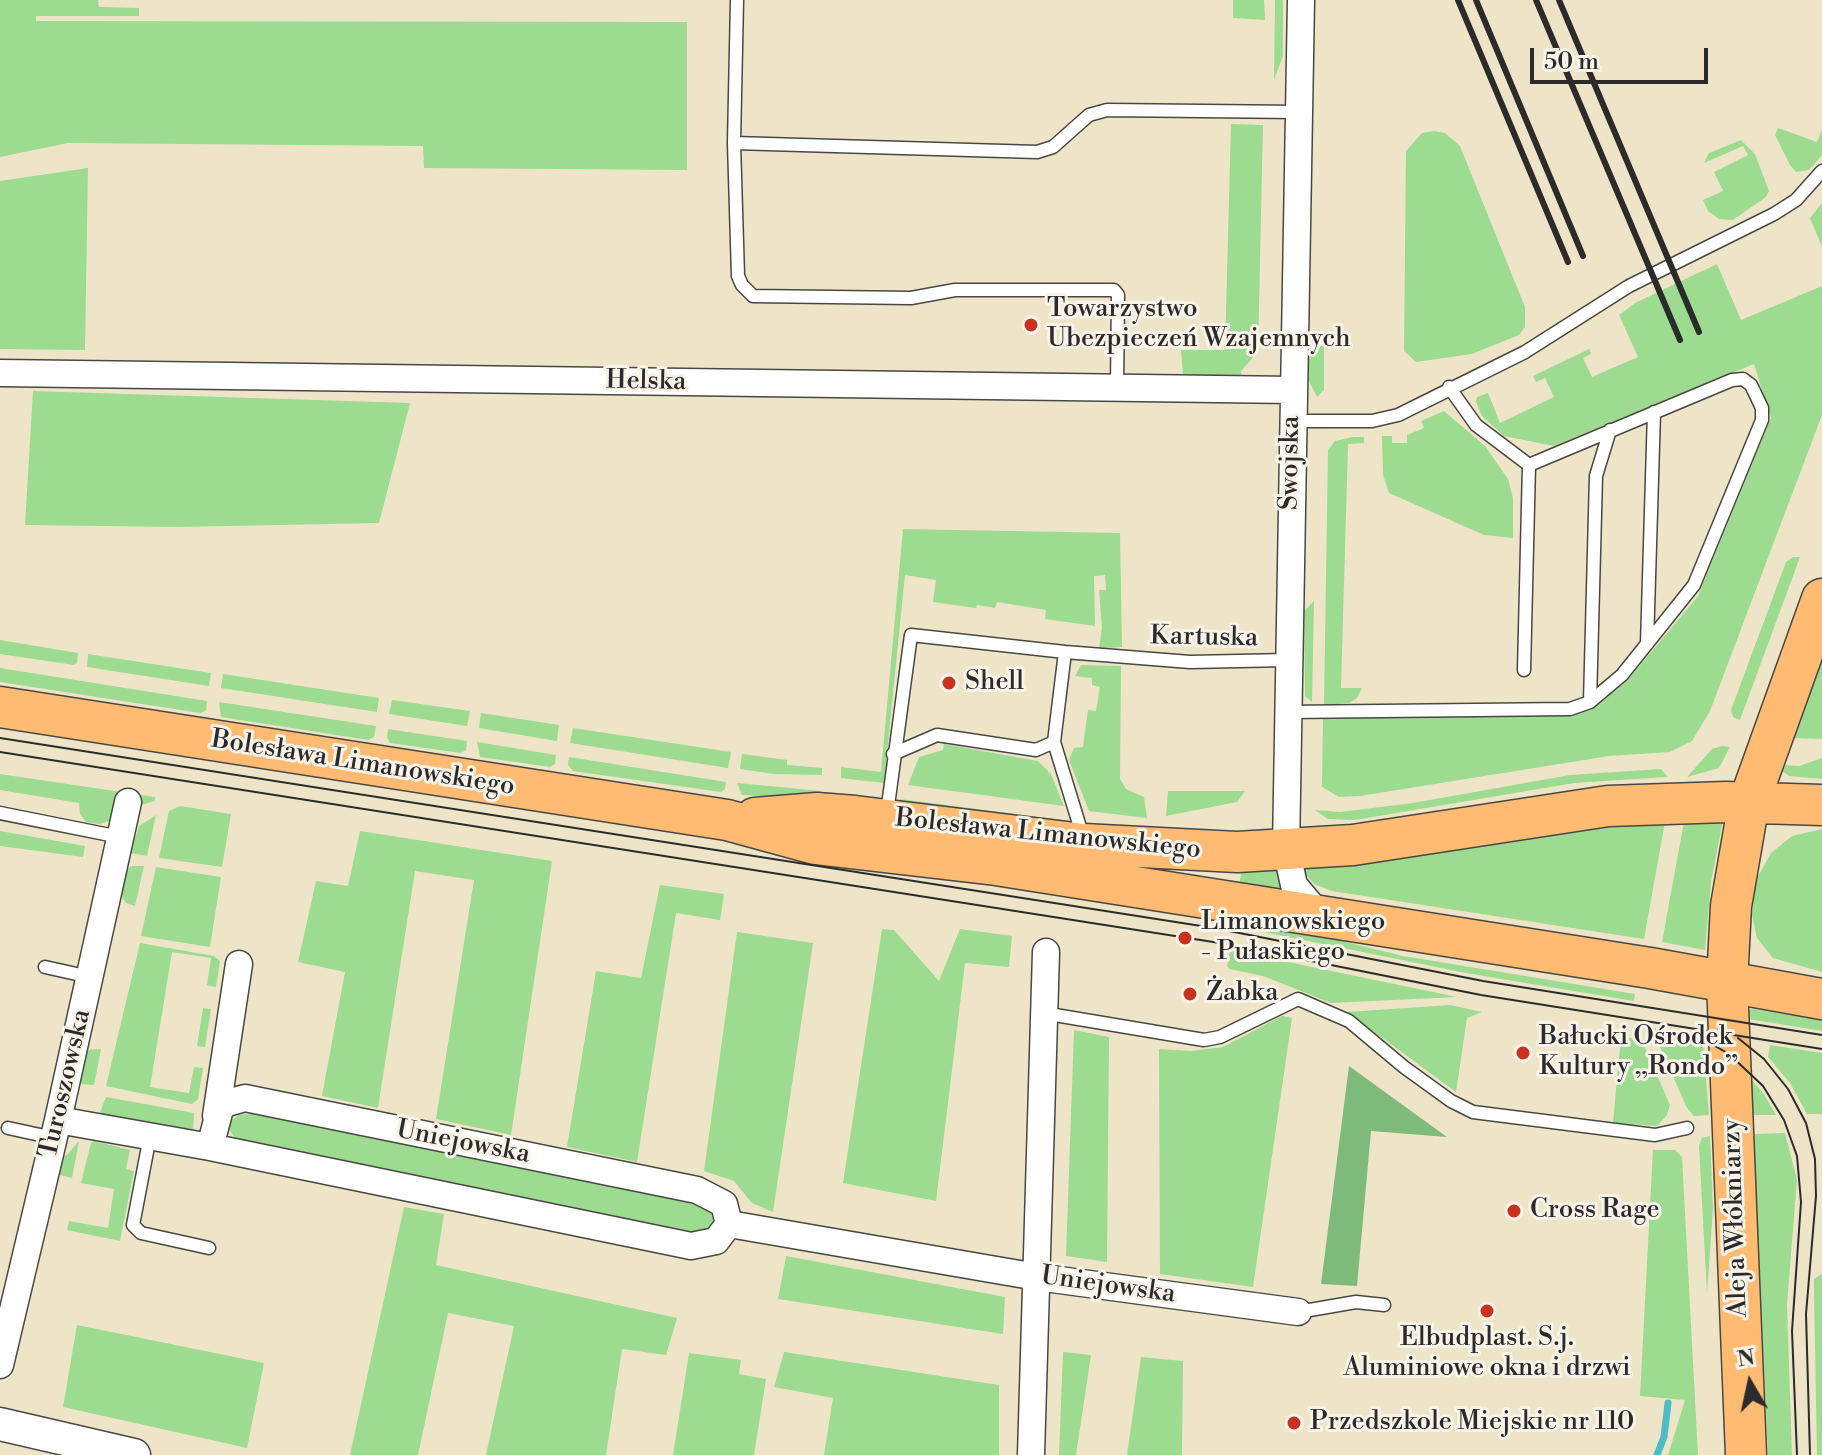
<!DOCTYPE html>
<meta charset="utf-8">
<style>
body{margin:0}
#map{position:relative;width:1822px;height:1455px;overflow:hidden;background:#eee5c9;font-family:"Libre Bodoni",serif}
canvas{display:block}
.north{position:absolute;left:1710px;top:1343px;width:80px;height:80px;-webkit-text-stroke:6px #f7f3e8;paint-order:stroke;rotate:351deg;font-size:22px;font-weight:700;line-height:32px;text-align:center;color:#2b2b2b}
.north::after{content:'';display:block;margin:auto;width:28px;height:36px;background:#2b2b2b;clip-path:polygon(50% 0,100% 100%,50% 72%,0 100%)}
.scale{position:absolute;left:1530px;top:48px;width:178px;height:36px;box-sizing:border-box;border:4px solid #2b2b2b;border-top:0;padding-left:10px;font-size:24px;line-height:28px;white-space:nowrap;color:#2b2b2b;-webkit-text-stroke:6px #f7f3e8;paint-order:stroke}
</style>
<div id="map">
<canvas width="1822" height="1455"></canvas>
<div class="north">N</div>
<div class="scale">50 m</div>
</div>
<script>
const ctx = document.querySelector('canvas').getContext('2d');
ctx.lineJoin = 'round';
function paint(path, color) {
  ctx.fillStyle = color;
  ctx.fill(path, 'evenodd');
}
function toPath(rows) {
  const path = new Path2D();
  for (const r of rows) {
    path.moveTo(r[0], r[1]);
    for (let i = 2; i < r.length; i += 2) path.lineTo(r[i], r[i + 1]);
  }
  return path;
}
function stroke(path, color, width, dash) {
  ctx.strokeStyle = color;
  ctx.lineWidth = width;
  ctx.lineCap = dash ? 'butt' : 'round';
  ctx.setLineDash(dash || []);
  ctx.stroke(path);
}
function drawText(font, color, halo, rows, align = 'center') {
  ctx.font = font + ' "Libre Bodoni",serif';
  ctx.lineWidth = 6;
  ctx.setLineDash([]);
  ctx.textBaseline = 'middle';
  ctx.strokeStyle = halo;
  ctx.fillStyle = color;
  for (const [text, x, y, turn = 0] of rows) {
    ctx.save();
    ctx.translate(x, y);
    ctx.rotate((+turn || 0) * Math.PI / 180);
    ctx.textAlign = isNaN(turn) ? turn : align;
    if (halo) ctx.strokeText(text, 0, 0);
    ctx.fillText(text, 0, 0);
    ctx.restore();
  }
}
paint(toPath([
 [0,0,98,0,99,7,139,8,139,16,283,16,36,16,36,21,687,22,687,170,424,168,423,146,68,143,0,157],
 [1233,0,1264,0,1265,20,1233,18],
 [1275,0,1283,0,1283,56,1274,80],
 [1231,124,1263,125,1258,352,1241,371,1242,377,1183,375,1181,350,1225,350],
 [1778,128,1817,142,1822,130,1822,155,1809,170,1796,172,1790,165,1775,135],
 [1434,131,1445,133,1460,146,1525,307,1525,327,1519,335,1472,354,1416,362,1404,351,1406,151,1422,133],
 [1741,140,1755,154,1769,191,1766,197,1733,220,1719,219,1708,211,1703,200,1723,191,1714,172,1748,155,1743,146,1704,163,1709,153],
 [88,168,85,350,0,349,0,181],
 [1822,203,1822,247,1810,218],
 [1717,264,1741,320,1822,286,1822,415,1710,711,1692,741,1670,752,1609,756,1360,796,1339,797,1322,787,1323,717,1571,716,1595,708,1627,681,1698,596,1771,418,1754,364,1554,446,1504,436,1482,416,1476,402,1477,397,1488,393,1500,423,1554,397,1545,378,1536,382,1533,376,1589,349,1591,354,1583,358,1592,377,1638,357,1619,315,1635,303],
 [1310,346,1324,346,1324,390,1317,397,1308,379],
 [33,391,410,403,379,523,178,527,25,525],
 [1444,411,1485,446,1508,479,1513,498,1513,538,1484,535,1389,493,1383,475,1382,436,1392,436,1392,443,1407,443,1407,435,1424,428,1421,421],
 [1352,437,1364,437,1364,443,1348,444,1341,688,1362,688,1357,698,1349,703,1324,705,1328,450,1335,441],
 [903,529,1120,533,1122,647,1099,648,1102,628,1099,590,1106,590,1105,575,1094,576,1095,626,1045,619,1046,610,997,602,995,608,977,605,976,608,933,602,936,580,905,575,884,783,841,778,841,767,881,772],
 [1793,557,1800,557,1740,720,1733,717,1731,710,1786,562],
 [1314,601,1312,702,1305,696,1304,611],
 [0,640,78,653,77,663,74,665,0,654],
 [88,654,211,673,209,686,87,667],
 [1822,658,1822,739,1793,738],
 [1081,665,1121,666,1120,779,1126,789,1144,797,1147,818,1089,811,1069,760,1074,748,1083,747,1088,710,1096,711,1100,687,1092,685,1092,678,1075,676],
 [0,668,207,701,206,711,200,713,0,682],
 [223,674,379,698,377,712,221,688],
 [392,700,470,711,467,726,389,714],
 [219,702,376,726,374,737,368,740,221,717],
 [481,713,559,725,557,741,479,728],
 [573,728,731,752,728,768,570,743],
 [388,729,467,741,466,750,461,753,390,743,387,738],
 [477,742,556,755,555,764,550,767,480,757],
 [944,744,1038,761,1051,774,1064,806,908,785,919,757,943,750],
 [1722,746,1730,747,1719,768,1687,777,1712,749],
 [742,754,787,760,787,765,822,768,822,775,774,774,740,769],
 [569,757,726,782,725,789,721,792,573,771,568,765],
 [1822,758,1822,779,1789,776,1782,771,1783,765,1799,766],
 [1661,769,1668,777,1574,783,1355,820,1328,819,1315,810,1340,812,1413,803,1570,775],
 [0,774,155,797,155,801,141,805,141,800,120,796,112,820,100,824,86,822,80,814,79,803,0,790],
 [737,783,821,791,821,796,819,799,742,795],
 [1168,791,1245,791,1237,802,1166,816],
 [900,799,1069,821,1071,830,900,807],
 [180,806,231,814,222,867,159,858,169,811],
 [156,815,147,856,130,853,139,826],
 [1666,816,1644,939,1332,891,1314,884,1296,863],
 [1685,816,1723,820,1711,882,1705,950,1662,942],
 [1822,829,1822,972,1773,958,1757,938,1752,915,1756,880,1771,853,1792,836],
 [0,831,85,846,83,857,0,846],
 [360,831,552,861,511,1135,436,1119,474,880,415,871,378,1108,322,1096,345,972,298,962,316,881,348,886],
 [1275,864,1277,878,1288,896,1239,888,1242,865],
 [132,866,144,866,135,906,126,903,121,896,126,870],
 [156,867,221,877,210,947,141,936],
 [660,885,724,894,720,920,676,913,637,1162,567,1147,596,971,641,978],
 [1235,915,1403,956,1635,994,1634,1001,1466,973,1234,926],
 [882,929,894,930,939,981,960,929,1012,936,1009,967,965,963,936,1201,843,1183],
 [737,932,813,943,773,1212,752,1203,734,1181,704,1171],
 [140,943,214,956,220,961,216,987,207,985,211,958,172,952,150,1087,189,1093,194,1067,203,1068,198,1099,192,1104,106,1086],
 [1230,950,1457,997,1331,1003,1263,976,1230,969,1227,966],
 [1450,1005,1482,1012,1467,1018,1456,1092,1347,1012],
 [203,1008,211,1009,205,1047,197,1046],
 [1752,1009,1822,1020,1822,1031,1748,1019,1747,1011],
 [1282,1016,1292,1018,1253,1287,1160,1274,1159,1049,1191,1051,1223,1047],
 [1651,1027,1703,1044,1709,1115,1694,1116,1687,1108],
 [1074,1030,1109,1037,1107,1262,1066,1256],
 [1621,1036,1642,1040,1670,1105,1667,1115,1657,1126,1613,1123],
 [1770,1045,1822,1053,1822,1114,1807,1114,1790,1083,1768,1057],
 [101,1049,94,1085,78,1084,85,1050],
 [1750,1078,1764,1094,1776,1115,1752,1115],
 [106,1097,194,1113,193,1133,99,1115],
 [254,1113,702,1204,711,1212,713,1221,708,1232,692,1235,235,1138,230,1131,230,1121,239,1115],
 [1785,1133,1797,1180,1787,1304,1792,1455,1768,1455,1753,1134],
 [1710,1136,1713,1208,1707,1294,1699,1146,1702,1138],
 [79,1141,72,1178,56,1174,60,1154,67,1155],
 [94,1141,130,1150,126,1169,134,1171,120,1241,67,1230,69,1221,108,1228,114,1189,81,1183,91,1143],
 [1653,1150,1675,1150,1682,1157,1698,1455,1668,1455,1685,1400,1640,1396],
 [404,1207,444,1214,436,1265,677,1318,666,1355,622,1349,606,1455,486,1455,514,1326,448,1313,418,1455,350,1455],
 [786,1256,1005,1297,1003,1334,778,1299],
 [1822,1274,1822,1455,1817,1455,1814,1295,1814,1279],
 [77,1325,264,1363,247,1448,63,1407],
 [784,1352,999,1385,999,1455,824,1455,833,1398,774,1387],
 [1063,1352,1091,1355,1076,1455,1059,1455],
 [689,1353,741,1360,739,1374,766,1379,754,1455,673,1455],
 [1141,1357,1183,1361,1182,1455,1127,1455]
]), '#9ddb90');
paint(toPath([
 [1349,1066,1447,1137,1371,1131,1357,1286,1321,1284]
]), '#7ebb7a');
stroke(toPath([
 [1657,1455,1664,1437,1668,1403]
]), '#4ebcc5', 7);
const service = toPath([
 [737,0,734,143,738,276,742,285,753,296,911,298,955,290,1114,290,1118,295,1117,388],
 [734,143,1037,152,1053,147,1089,115,1107,110,1298,112],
 [1292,421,1372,421,1398,415,1525,352,1629,286,1774,214,1796,200,1822,171],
 [1647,644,1654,412],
 [1065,652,1190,662,1288,660],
 [1524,670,1529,465],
 [1590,702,1596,476,1610,430],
 [1287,712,1570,709,1590,702,1622,675,1694,585,1762,420,1762,408,1751,385,1743,379,1732,380,1529,465,1476,425,1449,387],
 [893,754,937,735,1036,750,1054,742],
 [0,813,120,837],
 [887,813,911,635,1065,652,1054,742,1083,837],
 [45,967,90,977],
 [1043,1013,1204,1040,1220,1037,1298,999,1349,1021,1404,1067,1451,1101,1473,1112,1655,1135,1687,1128],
 [8,1128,54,1138],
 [150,1136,133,1225,141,1233,209,1248],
 [1298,1312,1356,1302,1384,1305]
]);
const minor = toPath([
 [1301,0,1286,849,1294,885,1320,916],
 [0,373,1293,390],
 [216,1116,239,964],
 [58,1120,210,1147,691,1246,716,1241,729,1224,724,1204,697,1190,245,1098,227,1103,220,1109,210,1147],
 [729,1224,1037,1277,1298,1312],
 [0,1365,58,1120,128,802],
 [1031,1455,1046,952]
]);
const tertiary = toPath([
 [0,1424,134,1455]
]);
const primary = toPath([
 [0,707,727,820,815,844,996,865,1650,968,1822,999],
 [755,818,817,813,855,816,1083,844,1237,852,1353,845,1608,806,1726,802,1822,805],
 [1746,1455,1727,982,1731,906,1749,802,1822,599]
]);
stroke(service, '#484743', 15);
stroke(minor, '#484743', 29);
stroke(tertiary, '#484743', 35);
stroke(primary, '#484743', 43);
stroke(service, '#fff', 12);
stroke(minor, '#fff', 26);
stroke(tertiary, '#fff', 32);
stroke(primary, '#febb71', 40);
stroke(toPath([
 [0,738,1214,928,1483,981,1822,1035],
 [0,752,1226,944,1481,995,1822,1049],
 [1694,1034,1729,1054,1763,1086,1784,1120,1797,1156,1801,1202,1792,1331,1797,1455],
 [1738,1038,1764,1059,1788,1089,1806,1123,1815,1159,1816,1196,1806,1314,1810,1455]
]), '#2b2b2b', 2);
stroke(toPath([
 [1458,0,1568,262],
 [1476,0,1583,256],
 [1536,0,1680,340],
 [1559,0,1699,332]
]), '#2b2b2b', 6);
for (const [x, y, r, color] of [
 [1031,325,8,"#c8321e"],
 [949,683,8,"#c8321e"],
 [1185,938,8,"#c8321e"],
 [1190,994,8,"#c8321e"],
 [1523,1053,8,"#c8321e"],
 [1514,1211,8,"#c8321e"],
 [1487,1311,8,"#c8321e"],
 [1294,1423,8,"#c8321e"]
]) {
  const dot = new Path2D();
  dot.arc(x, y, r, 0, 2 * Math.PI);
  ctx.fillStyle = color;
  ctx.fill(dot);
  stroke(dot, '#f7f3e8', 3);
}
drawText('26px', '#2b2b2b', '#f7f3e8', [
 ["Towarzystwo",1047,310],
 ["Ubezpieczeń Wzajemnych",1047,340],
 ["Shell",965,683],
 ["Limanowskiego",1201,923],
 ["- Pułaskiego",1201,953],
 ["Żabka",1206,994],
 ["Bałucki Ośrodek",1539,1038],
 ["Kultury „Rondo”",1539,1068],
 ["Cross Rage",1530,1211],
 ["Elbudplast. S.j.",1487,1339,"center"],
 ["Aluminiowe okna i drzwi",1487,1369,"center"],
 ["Przedszkole Miejskie nr 110",1310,1423]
], 'left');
drawText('26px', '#2b2b2b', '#f7f3e8', [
 ["Helska",646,382,1],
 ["Swojska",1291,463,-89],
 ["Kartuska",1204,638,1],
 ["Bolesława Limanowskiego",363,764,9],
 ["Bolesława Limanowskiego",1048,835,6],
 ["Turoszowska",66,1084,-77],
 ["Uniejowska",463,1143,11],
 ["Aleja Włókniarzy",1736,1218,-92],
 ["Uniejowska",1108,1286,8]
]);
</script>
